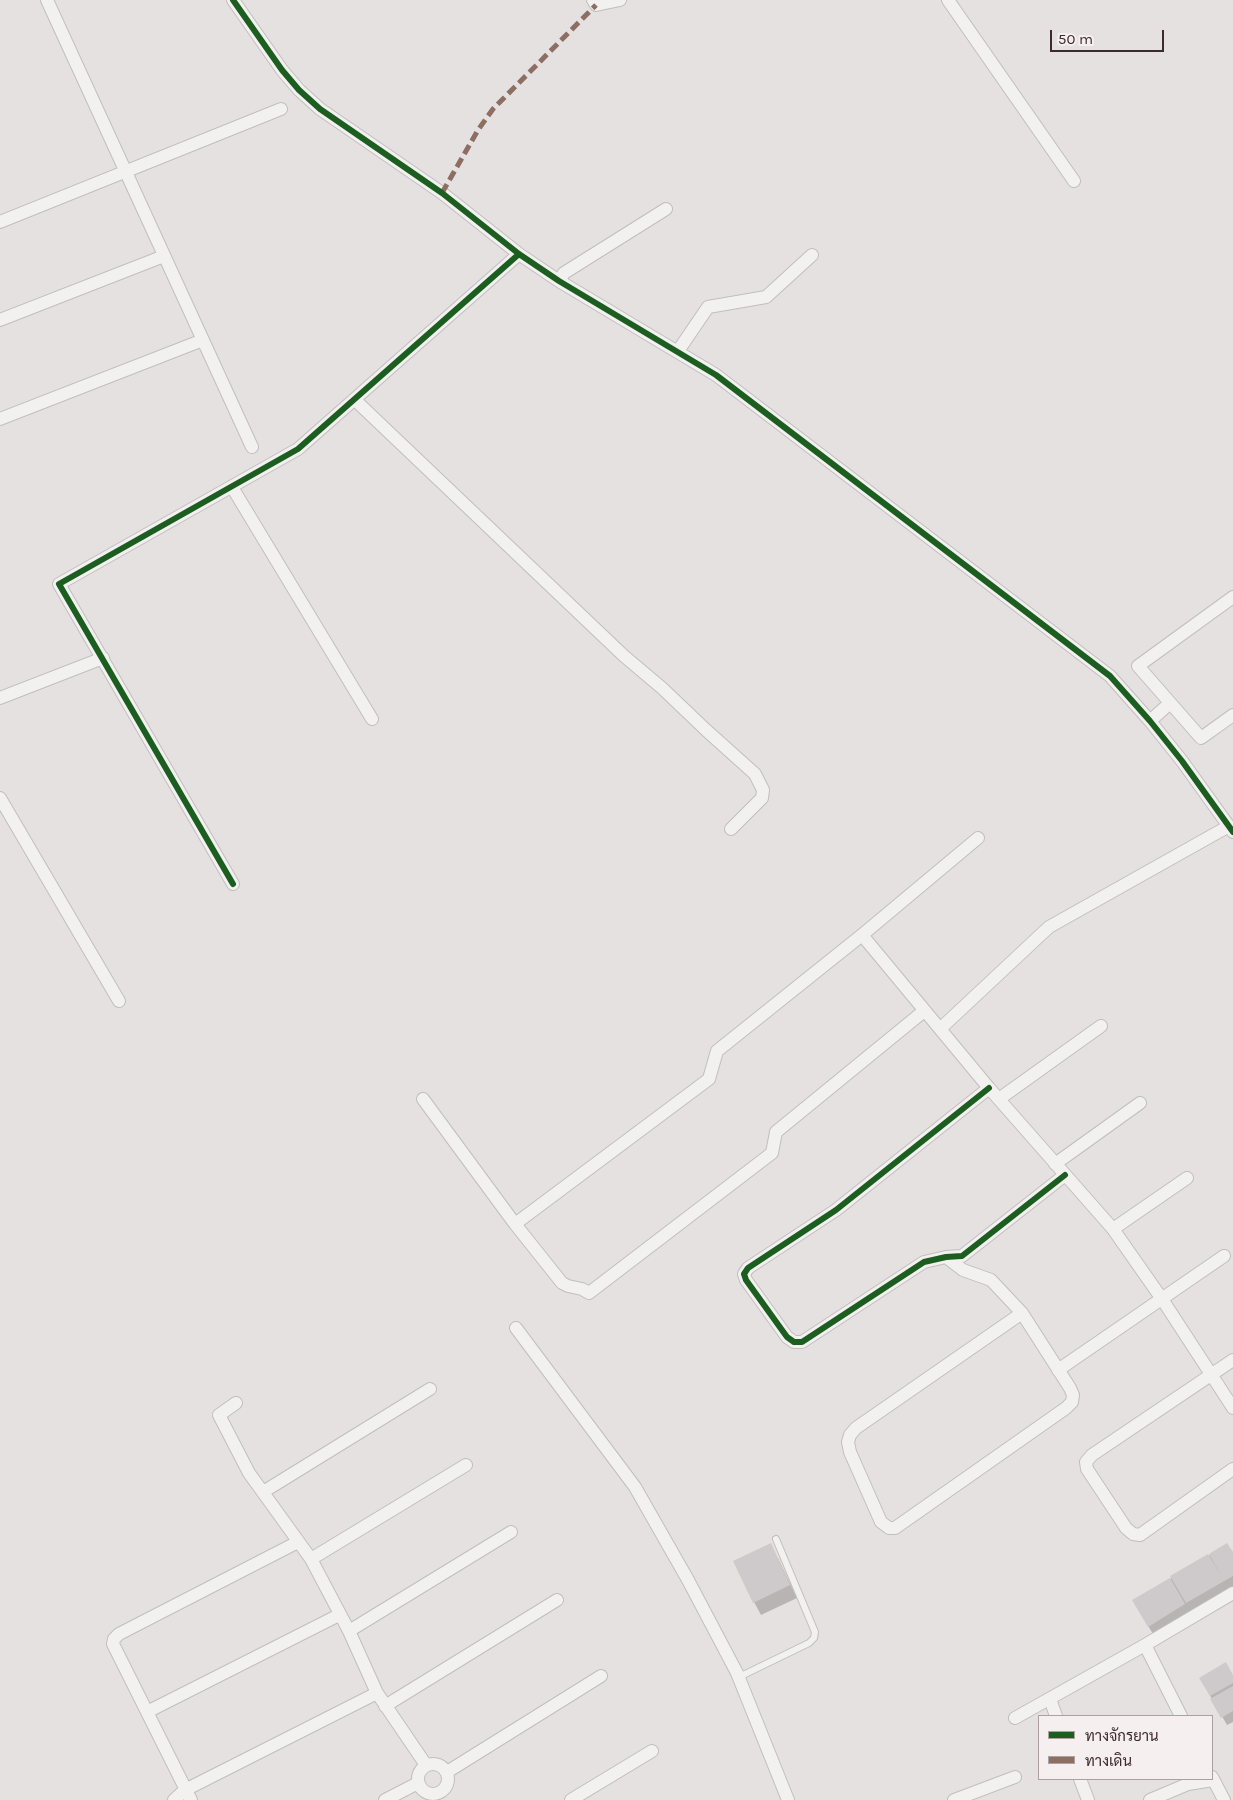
<!DOCTYPE html>
<meta charset="utf-8">
<style>
body{margin:0}
#map{position:relative;width:1233px;height:1800px;overflow:hidden;background:#e6e1e1;font-family:Karla,Sarabun,sans-serif}
canvas{display:block}
.legend{position:absolute;left:1038px;top:1715px;width:175px;height:65px;box-sizing:border-box;background:#f5eff0;border:1px solid #aca0a1;margin:0;padding:6px 9px;list-style:none;font-size:15px;color:#3e292b}
.legend li{display:flex;align-items:center;gap:10px;height:25px}
.legend b{width:25px;border:1px solid #aca0a1}
.scale{position:absolute;left:1050px;top:30px;width:114px;height:22px;box-sizing:border-box;border:2px solid #3e292b;border-top:0;padding-left:6px;font-size:15px;line-height:18px;white-space:nowrap;color:#3e292b;-webkit-text-stroke:4px #f5eff0;paint-order:stroke}
</style>
<div id="map">
<canvas width="1233" height="1800"></canvas>
<ul class="legend">
<li><b style="height:6px;background:#1b5e20"></b>ทางจักรยาน</li>
<li><b style="height:6px;background:#8d6e63"></b>ทางเดิน</li>
</ul>
<div class="scale">50 m</div>
</div>
<script>
const ctx = document.querySelector('canvas').getContext('2d');
ctx.lineJoin = 'round';
function paint(path, color) {
  ctx.fillStyle = color;
  ctx.fill(path, 'evenodd');
}
function toPath(rows) {
  const path = new Path2D();
  for (const r of rows) {
    if (r.length === 3) {
      path.moveTo(r[0] + r[2], r[1]);
      path.arc(r[0], r[1], r[2], 0, 2 * Math.PI);
      continue;
    }
    path.moveTo(r[0], r[1]);
    for (let i = 2; i < r.length; i += 2) path.lineTo(r[i], r[i + 1]);
  }
  return path;
}
function stroke(path, color, width, dash) {
  ctx.strokeStyle = color;
  ctx.lineWidth = width;
  ctx.lineCap = dash ? 'butt' : 'round';
  ctx.setLineDash(dash || []);
  ctx.stroke(path);
}
paint(toPath([
 [1227,1545,1233,1555,1233,1586,1153,1634,1133,1601],
 [778,1558,797,1598,761,1615,754,1602],
 [1233,1677,1233,1722,1227,1725,1200,1678]
]), '#0003');
paint(toPath([
 [771,1543,790,1585,753,1603,733,1561],
 [1227,1543,1233,1552,1233,1576,1186,1603,1170,1576,1208,1554,1222,1577,1209,1554],
 [1170,1578,1185,1604,1148,1627,1132,1600],
 [1226,1662,1233,1675,1233,1683,1210,1696,1199,1678],
 [1233,1686,1233,1711,1221,1718,1210,1699]
]), '#cec9ca');
const service = toPath([
 [739,1677,809,1643,814,1638,815,1632,776,1539]
]);
const minor = toPath([
 [47,0,252,447],
 [233,0,282,70,299,90,320,109,442,193,519,254,559,281,716,375,1110,676,1150,721,1182,761,1233,832],
 [593,0,596,5,620,0],
 [948,0,1074,181],
 [0,222,281,109],
 [559,281,564,273,666,209],
 [0,320,164,256],
 [678,351,708,307,766,297,812,255],
 [355,400,624,656,662,688,706,730,755,774,763,790,762,798,731,829],
 [0,419,203,340],
 [232,487,372,719],
 [1233,597,1138,666,1201,738,1233,715],
 [0,698,103,658],
 [1150,721,1170,703],
 [0,798,119,1001],
 [233,884,59,584,298,449,519,254],
 [862,935,989,1088,1113,1229,1162,1299,1233,1408],
 [941,1028,1049,927,1229,826],
 [989,1088,836,1210,748,1268,744,1274,746,1280,787,1337,794,1342,802,1342,924,1262,946,1257,962,1256,1065,1175],
 [423,1099,515,1224,562,1283,568,1286,582,1289,589,1293,772,1153,776,1132,924,1011],
 [999,1099,1101,1026],
 [1055,1164,1140,1103],
 [515,1224,709,1079,717,1051,862,935,978,838],
 [1113,1229,1187,1178],
 [946,1257,963,1270,991,1280,1022,1313],
 [1022,1313,1070,1388,1073,1395,1072,1402,1066,1408,895,1528,889,1528,881,1522,850,1452,848,1442,850,1435,856,1428,1022,1313],
 [516,1328,635,1487,688,1580,737,1673,788,1800],
 [1233,1360,1092,1455,1086,1462,1087,1469,1126,1528,1133,1534,1140,1535,1233,1469],
 [1058,1370,1224,1256],
 [236,1403,219,1415,249,1473,311,1559,349,1631,377,1693,426,1765],
 [263,1492,430,1389],
 [311,1559,466,1465],
 [349,1631,511,1532],
 [1145,1645,1181,1716],
 [1050,1699,1056,1716],
 [385,1706,557,1600],
 [147,1712,339,1615],
 [1015,1718,1145,1645,1233,1593],
 [433,1779,15],
 [447,1772,601,1676],
 [1212,1777,1224,1800],
 [1080,1779,1088,1800],
 [174,1800,185,1790,377,1693],
 [191,1800,113,1644,114,1639,119,1634,298,1542],
 [385,1800,418,1783],
 [571,1800,652,1751],
 [954,1800,1015,1777],
 [1150,1800,1188,1784,1213,1780]
]);
stroke(service, '#c2bdbe', 8);
stroke(minor, '#c2bdbe', 14);
stroke(service, '#f3f0f0', 6);
stroke(minor, '#f3f0f0', 12);
stroke(toPath([
 [442,193,478,130,493,109,596,5]
]), '#8d6e63', 5, [10, 5]);
stroke(toPath([
 [233,0,282,70,299,90,320,109,442,193,519,254,559,281,716,375,1110,676,1150,721,1182,761,1233,832],
 [233,884,59,584,298,449,519,254],
 [989,1088,836,1210,748,1268,744,1274,746,1280,787,1337,794,1342,802,1342,924,1262,946,1257,962,1256,1065,1175]
]), '#1b5e20', 6);
</script>
